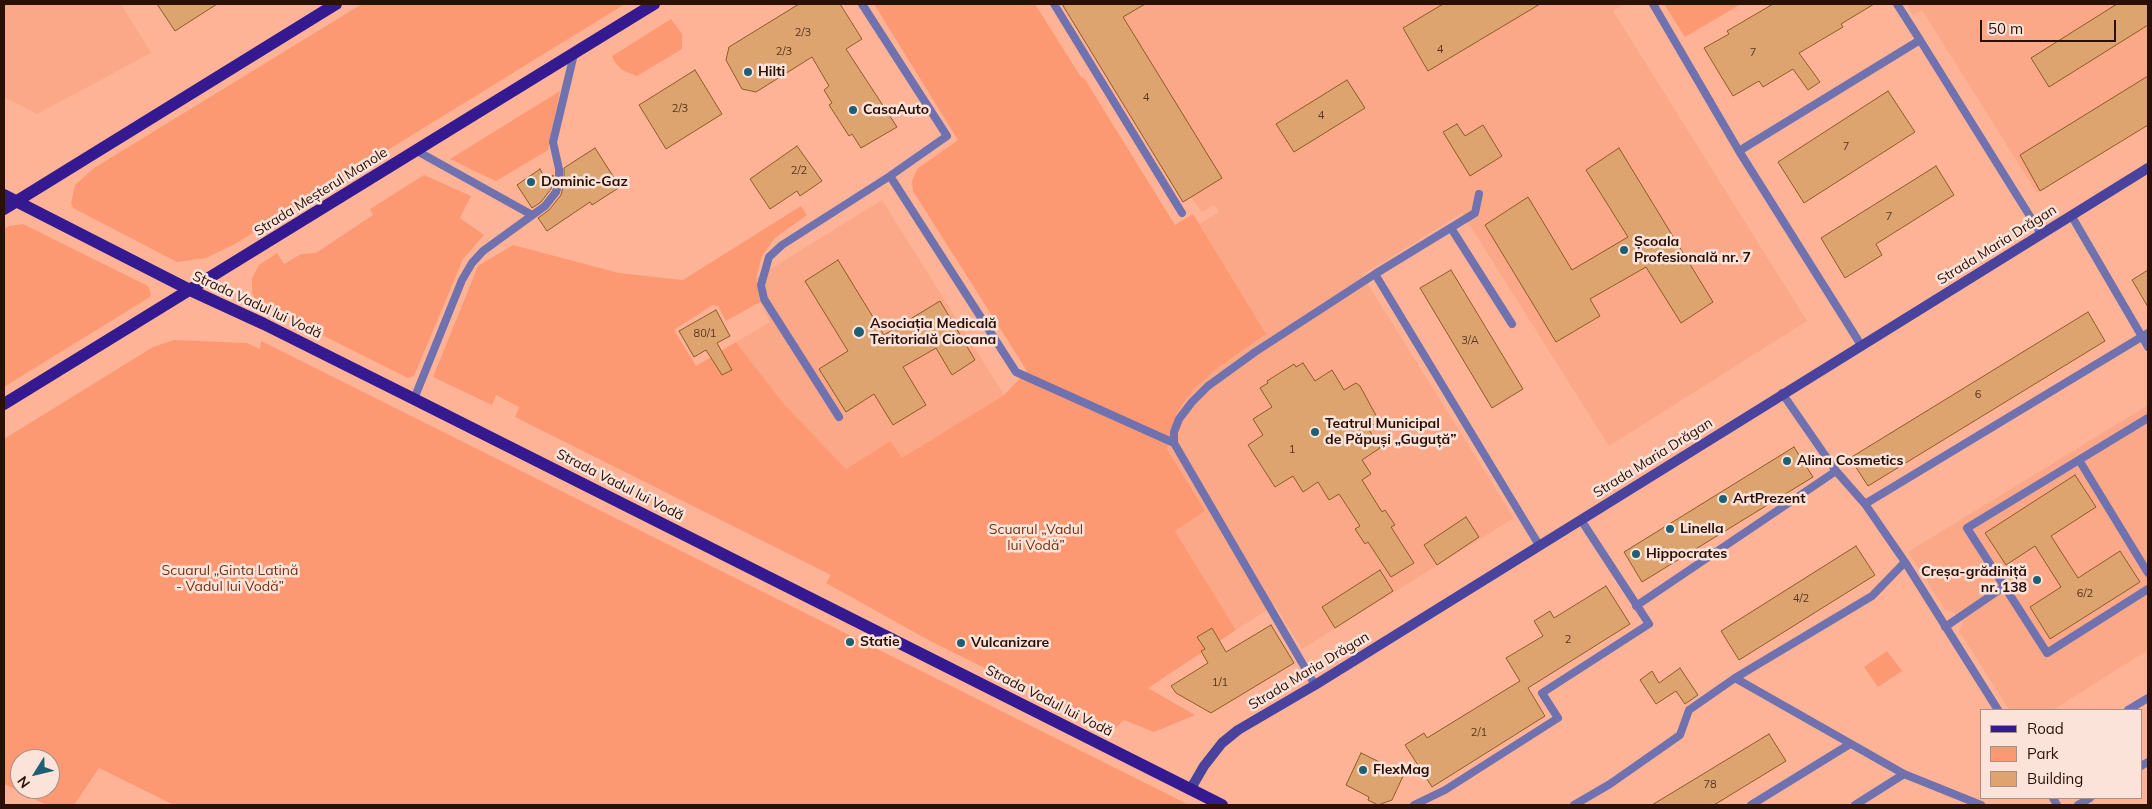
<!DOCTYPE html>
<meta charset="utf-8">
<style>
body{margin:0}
#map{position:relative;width:2152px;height:809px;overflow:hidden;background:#ffb396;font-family:Mulish,sans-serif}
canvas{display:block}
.frame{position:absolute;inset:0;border:5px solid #2b1006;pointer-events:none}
.legend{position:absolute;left:1980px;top:709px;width:162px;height:90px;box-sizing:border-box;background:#fbe3da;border:1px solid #a88f85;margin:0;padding:6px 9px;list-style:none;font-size:15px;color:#2b1006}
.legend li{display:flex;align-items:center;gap:10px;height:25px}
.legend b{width:25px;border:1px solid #a88f85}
.north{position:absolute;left:10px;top:749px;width:50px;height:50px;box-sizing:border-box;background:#fbe3da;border:1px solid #a88f85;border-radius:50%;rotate:234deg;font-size:14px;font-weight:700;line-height:20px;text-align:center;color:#2b1006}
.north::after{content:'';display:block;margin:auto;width:18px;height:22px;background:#1d5f73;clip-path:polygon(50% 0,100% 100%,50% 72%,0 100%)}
.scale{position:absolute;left:1980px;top:20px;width:136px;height:22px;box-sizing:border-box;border:2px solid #2b1006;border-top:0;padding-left:6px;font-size:15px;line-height:18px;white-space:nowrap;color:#2b1006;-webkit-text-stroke:4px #fbe3da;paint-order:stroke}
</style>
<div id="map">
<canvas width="2152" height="809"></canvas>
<div class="frame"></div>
<ul class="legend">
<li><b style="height:6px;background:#341990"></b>Road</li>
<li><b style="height:14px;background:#fd9972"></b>Park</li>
<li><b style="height:14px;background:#dea470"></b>Building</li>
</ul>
<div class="north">N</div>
<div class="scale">50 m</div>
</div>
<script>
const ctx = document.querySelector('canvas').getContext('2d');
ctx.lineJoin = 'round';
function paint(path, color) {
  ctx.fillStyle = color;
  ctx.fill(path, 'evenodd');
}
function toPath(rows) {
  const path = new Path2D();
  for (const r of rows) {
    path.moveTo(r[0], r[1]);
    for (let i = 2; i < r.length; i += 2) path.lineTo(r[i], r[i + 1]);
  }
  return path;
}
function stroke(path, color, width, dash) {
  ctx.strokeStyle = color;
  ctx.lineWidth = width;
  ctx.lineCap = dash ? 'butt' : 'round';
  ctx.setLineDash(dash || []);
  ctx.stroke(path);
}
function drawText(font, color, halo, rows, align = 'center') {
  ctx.font = font + ' Mulish,sans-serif';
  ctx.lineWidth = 5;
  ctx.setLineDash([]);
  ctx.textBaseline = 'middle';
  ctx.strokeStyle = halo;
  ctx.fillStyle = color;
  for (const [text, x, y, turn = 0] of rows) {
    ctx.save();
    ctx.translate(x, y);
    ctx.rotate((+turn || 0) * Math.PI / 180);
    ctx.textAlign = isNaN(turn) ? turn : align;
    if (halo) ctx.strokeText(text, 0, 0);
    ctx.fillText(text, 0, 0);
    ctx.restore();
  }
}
paint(toPath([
 [4,4,121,4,151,53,37,114,4,97],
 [1062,4,1624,4,1613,11,1807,321,1609,446,1462,213,1362,275,1514,518,1302,649,1275,605,1236,630,1175,531,1204,511,1167,450,1176,414,1192,391,1215,370,1266,334,1199,224,1219,212,1214,205,1202,212,1190,196,1184,199],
 [1907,4,2148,4,2148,125,2037,193,1922,10,1913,15],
 [882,200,1004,395,901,459,889,441,846,469,783,403,736,342,770,322,757,296,756,278],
 [2148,405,2148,650,2053,710,2009,710,1959,631,1963,623,1955,613,1945,609,1908,552]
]), '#faa888');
paint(toPath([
 [362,4,625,4,235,244,206,258,177,262,73,208,71,203,75,185,94,168],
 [874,4,1035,4,1081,77,1084,78,1175,225,1193,214,1266,334,1215,370,1192,391,1176,414,1167,449,1205,511,1175,531,1236,630,1148,688,1195,715,1154,732,1124,720,1112,731,930,641,826,583,831,575,515,417,519,407,496,395,492,405,433,377,478,266,513,245,619,273,683,280,801,206,807,215,775,238,762,256,756,278,760,302,726,321,718,306,713,305,674,330,696,366,736,342,783,403,846,469,890,441,902,458,1004,395,1027,371,913,191,912,181,917,169,958,140],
 [1664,4,1741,4,1685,37],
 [671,19,682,34,682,49,637,76,622,70,614,61,612,56],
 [560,91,548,150,496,181,450,159],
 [424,175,471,196,460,218,484,235,463,259,414,376,408,378,266,307,255,299,252,293,252,278,259,265,277,253,284,264,301,254,316,253,373,215,370,209],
 [23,224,148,286,151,294,150,297,4,387,4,229,9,226],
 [174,340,247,343,260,349,261,341,1189,805,174,805,99,768,74,805,47,805,4,784,4,439,153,347],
 [20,759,50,759,50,789,20,789],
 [1887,651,1902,671,1878,687,1864,667]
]), '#fd9972');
const building = toPath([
 [157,4,217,4,175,31,157,4],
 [799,4,840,4,862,39,846,49,897,127,861,148,852,134,849,136,829,105,832,103,824,90,829,86,812,57,756,92,742,89,726,60,729,47,799,4],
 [1062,4,1145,4,1123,17,1222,178,1183,202,1062,4],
 [1443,4,1540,4,1428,71,1403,28,1443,4],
 [1773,4,1874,4,1841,24,1843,27,1799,53,1820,82,1808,90,1793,69,1763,87,1759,81,1733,96,1704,48,1729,34,1727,31,1773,4],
 [2117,4,2148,4,2148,25,2049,87,2031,58,2117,4],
 [695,70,722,114,666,149,639,105,695,70],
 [2148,76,2148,125,2040,191,2020,155,2148,76],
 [1347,80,1365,108,1294,152,1276,124,1347,80],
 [1888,91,1915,132,1804,203,1778,162,1888,91],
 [1457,124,1465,136,1483,125,1502,156,1470,176,1443,132,1457,124],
 [797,146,822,181,800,196,797,191,770,209,750,179,797,146],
 [595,148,620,187,592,205,590,202,547,231,538,218,549,210,561,195,564,183,564,168,595,148],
 [1619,148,1713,302,1681,323,1646,267,1590,299,1600,316,1556,342,1485,225,1528,197,1572,270,1628,237,1586,170,1619,148],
 [1936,166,1954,195,1876,244,1882,255,1845,278,1821,238,1936,166],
 [540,169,546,180,553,175,553,181,551,189,541,202,532,208,517,185,540,169],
 [838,260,884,335,940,301,975,360,952,375,936,348,903,367,926,405,893,425,874,394,846,412,819,369,848,351,805,281,838,260],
 [1451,270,1523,389,1492,408,1420,288,1451,270],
 [2148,270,2148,307,2132,280,2148,270],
 [716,310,730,336,717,343,732,370,722,375,706,350,694,357,679,331,716,310],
 [2088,312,2105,341,1868,486,1850,458,2088,312],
 [1303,363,1315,381,1332,370,1344,390,1356,383,1360,386,1379,421,1368,428,1380,448,1362,460,1371,474,1362,480,1382,512,1385,510,1395,525,1391,527,1414,563,1391,577,1368,542,1365,544,1355,529,1360,526,1339,494,1329,500,1318,482,1303,492,1293,476,1275,487,1248,445,1263,435,1253,419,1272,407,1260,388,1268,383,1267,381,1294,364,1296,367,1303,363],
 [1794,447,1813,477,1642,582,1624,552,1794,447],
 [2075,475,2096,507,2051,536,2078,578,2120,551,2140,582,2050,639,2030,607,2061,587,2035,546,2006,565,1985,533,2075,475],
 [1466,517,1479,537,1437,565,1424,545,1466,517],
 [1856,546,1875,575,1739,660,1721,631,1856,546],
 [1380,570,1393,591,1335,628,1322,607,1380,570],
 [1606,586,1630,624,1528,688,1545,716,1432,787,1405,745,1424,733,1427,738,1520,681,1506,658,1543,636,1534,621,1550,611,1554,618,1606,586],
 [1271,625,1294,663,1211,713,1176,693,1171,686,1208,663,1201,651,1205,649,1197,637,1212,628,1226,652,1271,625],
 [1680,668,1698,695,1685,704,1676,691,1656,704,1640,680,1652,671,1659,683,1680,668],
 [1769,734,1786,761,1714,805,1652,805,1769,734],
 [1361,753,1404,774,1392,800,1378,805,1368,800,1369,797,1346,785,1361,753]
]);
paint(building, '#dea470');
stroke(building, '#8f5a25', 1);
stroke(toPath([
 [1054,4,1182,213],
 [1653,4,1739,151,1861,345],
 [1897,4,1920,40],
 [417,151,532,215],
 [1739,151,1920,40,2041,234],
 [890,176,1016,372,1174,443,1315,685],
 [2071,215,2148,347],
 [1451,228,1512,324],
 [1375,274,1475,213,1479,194],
 [1782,393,1836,471,1865,504,1905,562,1998,710],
 [414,399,462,280,472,263,483,251,545,206,556,192,559,182,559,169,553,142,574,54],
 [839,417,764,299,761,285,769,257,782,245,890,176,947,136,862,4],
 [2148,418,1967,528,2047,653,2148,589],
 [1174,443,1174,432,1179,419,1192,402,1208,386,1255,352,1375,274,1539,545],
 [2079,460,2148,573],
 [1865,504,2148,333],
 [1905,562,1872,596,1735,678,1904,774,1981,805],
 [1636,606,1836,471],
 [1945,627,2005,586],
 [2128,710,2148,698],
 [2141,766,2148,762],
 [2053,798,2057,805],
 [1414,805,1445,790,1558,718,1542,693,1649,624,1581,520],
 [1574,805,1610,784,1680,735,1689,710,1735,678],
 [1751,805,1850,744],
 [1855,805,1904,774],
 [2078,805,2090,798]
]), '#7071af', 8);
stroke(toPath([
 [1190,790,1204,766,1222,743,1238,730,1315,685,2148,168]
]), '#4a439e', 10);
stroke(toPath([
 [4,195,190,290,264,324,414,399,1222,805],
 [4,209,336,4],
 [4,404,654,4]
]), '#341990', 12);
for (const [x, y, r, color] of [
 [748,72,5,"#1d5f73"],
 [853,110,5,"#1d5f73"],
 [531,182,5,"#1d5f73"],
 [1624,250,5,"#1d5f73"],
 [859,332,6,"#1d5f73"],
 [1315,432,5,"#1d5f73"],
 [1787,461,5,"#1d5f73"],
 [1723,499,5,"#1d5f73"],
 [1670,529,5,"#1d5f73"],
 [1636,554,5,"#1d5f73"],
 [2037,580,5,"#1d5f73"],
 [850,642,5,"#1d5f73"],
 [961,643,5,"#1d5f73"],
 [1363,770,5,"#1d5f73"]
]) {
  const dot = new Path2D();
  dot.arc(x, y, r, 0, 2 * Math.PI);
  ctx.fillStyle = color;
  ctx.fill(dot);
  stroke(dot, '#fbe3da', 2);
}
drawText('11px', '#583520', null, [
 ["2/3",803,33],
 ["4",1440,50],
 ["2/3",784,52],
 ["7",1753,53],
 ["4",1146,98],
 ["2/3",680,109],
 ["4",1321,116],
 ["7",1846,147],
 ["2/2",799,171],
 ["7",1889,217],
 ["80/1",705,334],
 ["3/A",1470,341],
 ["6",1978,395],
 ["1",1292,450],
 ["6/2",2085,594],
 ["4/2",1801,599],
 ["2",1568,640],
 ["1/1",1220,683],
 ["2/1",1479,733],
 ["78",1710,785]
]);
drawText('bold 14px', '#2b1006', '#fbe3da', [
 ["Hilti",758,72],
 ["CasaAuto",863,110],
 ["Dominic-Gaz",541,182],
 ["Școala",1634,242],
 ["Profesională nr. 7",1634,258],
 ["Asociația Medicală",870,324],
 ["Teritorială Ciocana",870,340],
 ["Teatrul Municipal",1325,424],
 ["de Păpuși „Guguță”",1325,440],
 ["Alina Cosmetics",1797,461],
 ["ArtPrezent",1733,499],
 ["Linella",1680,529],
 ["Hippocrates",1646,554],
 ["Creșa-grădiniță",2027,572,"right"],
 ["nr. 138",2027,588,"right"],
 ["Statie",860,642],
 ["Vulcanizare",971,643],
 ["FlexMag",1373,770]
], 'left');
drawText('14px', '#2b1006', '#fbe3da', [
 ["Strada Meșterul Manole",321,192,-32],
 ["Strada Maria Drăgan",1997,245,-32],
 ["Strada Vadul lui Vodă",257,305,25],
 ["Strada Maria Drăgan",1653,458,-32],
 ["Strada Vadul lui Vodă",620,485,27],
 ["Strada Maria Drăgan",1309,671,-31],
 ["Strada Vadul lui Vodă",1049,701,27]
]);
drawText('14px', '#783112', '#fbe3da', [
 ["Scuarul „Vadul",1036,530],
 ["lui Vodă”",1036,546],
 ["Scuarul „Ginta Latină",230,571],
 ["- Vadul lui Vodă”",230,587]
]);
</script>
